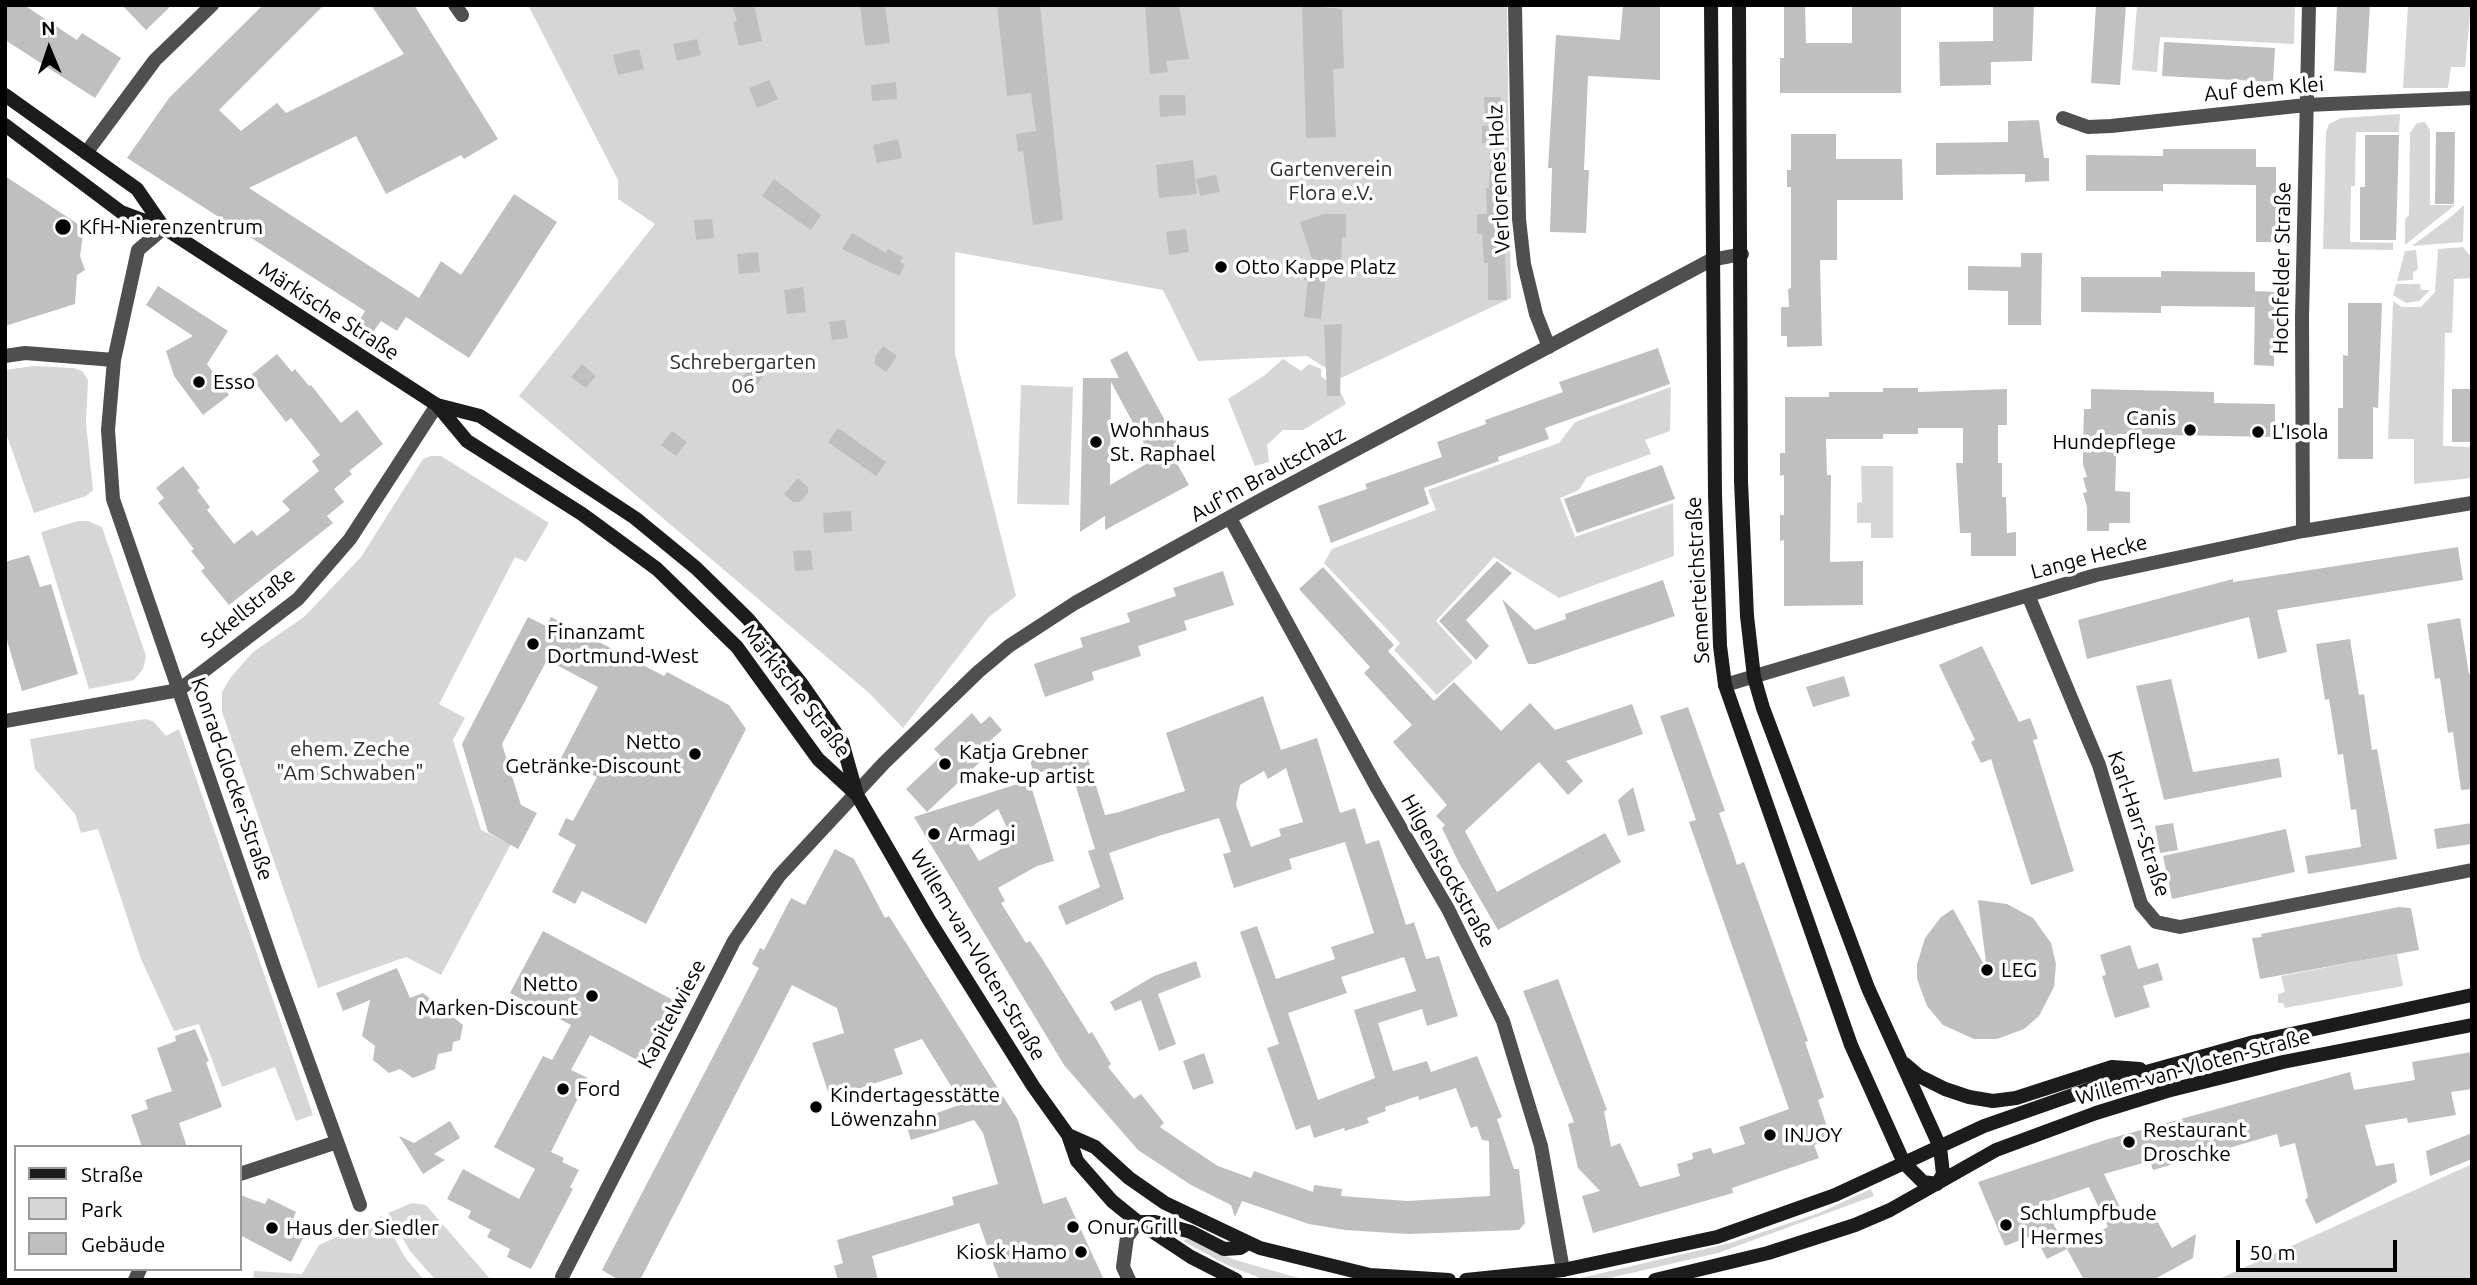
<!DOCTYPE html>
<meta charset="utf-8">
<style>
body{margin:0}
#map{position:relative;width:2477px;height:1285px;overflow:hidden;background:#fff;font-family:Ubuntu,sans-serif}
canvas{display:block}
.frame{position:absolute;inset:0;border:7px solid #000;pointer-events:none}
.legend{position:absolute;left:14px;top:1145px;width:228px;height:126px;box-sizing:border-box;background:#fff;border:2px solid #999;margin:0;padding:9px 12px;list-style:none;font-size:21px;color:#000}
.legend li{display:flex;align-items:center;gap:14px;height:35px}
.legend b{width:35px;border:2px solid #999}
.north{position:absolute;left:14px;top:14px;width:70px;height:70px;-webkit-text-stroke:5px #fff;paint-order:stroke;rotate:358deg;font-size:19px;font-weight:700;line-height:28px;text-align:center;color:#000}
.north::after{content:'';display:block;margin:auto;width:24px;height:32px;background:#000;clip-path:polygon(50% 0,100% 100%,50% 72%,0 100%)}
.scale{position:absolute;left:2236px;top:1240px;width:161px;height:32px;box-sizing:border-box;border:4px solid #000;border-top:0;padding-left:9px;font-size:21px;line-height:24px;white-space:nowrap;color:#000;-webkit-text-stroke:5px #fff;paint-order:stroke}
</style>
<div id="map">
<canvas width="2477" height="1285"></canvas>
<div class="frame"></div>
<ul class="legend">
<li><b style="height:9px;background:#1c1c1c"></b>Straße</li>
<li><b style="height:19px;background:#d6d6d6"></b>Park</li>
<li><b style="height:19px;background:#bfbfbf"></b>Gebäude</li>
</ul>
<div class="north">N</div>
<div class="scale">50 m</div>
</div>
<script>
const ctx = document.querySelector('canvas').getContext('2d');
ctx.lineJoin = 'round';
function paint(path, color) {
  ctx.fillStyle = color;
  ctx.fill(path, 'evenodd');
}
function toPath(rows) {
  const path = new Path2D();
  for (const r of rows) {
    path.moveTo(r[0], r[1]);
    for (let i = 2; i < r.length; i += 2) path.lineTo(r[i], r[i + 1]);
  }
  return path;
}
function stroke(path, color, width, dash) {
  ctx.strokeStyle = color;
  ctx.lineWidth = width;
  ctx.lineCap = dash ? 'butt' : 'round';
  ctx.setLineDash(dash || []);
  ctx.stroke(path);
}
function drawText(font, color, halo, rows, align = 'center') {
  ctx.font = font + ' Ubuntu,sans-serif';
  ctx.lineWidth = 7;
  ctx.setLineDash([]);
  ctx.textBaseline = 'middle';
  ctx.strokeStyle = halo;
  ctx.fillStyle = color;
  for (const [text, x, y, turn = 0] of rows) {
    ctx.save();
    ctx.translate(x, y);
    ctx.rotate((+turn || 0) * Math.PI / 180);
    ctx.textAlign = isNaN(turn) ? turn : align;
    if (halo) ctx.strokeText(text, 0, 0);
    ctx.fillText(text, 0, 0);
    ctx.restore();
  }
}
paint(toPath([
 [528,5,1507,5,1511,298,1341,378,1307,356,1198,361,1163,290,955,252,955,354,1016,596,989,617,903,728,869,693,519,396,655,224,618,199,618,180],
 [2137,5,2295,5,2294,44,2160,37,2157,72,2132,70],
 [2408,5,2471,5,2465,67,2451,67,2448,88,2403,88],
 [2400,114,2399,132,2356,132,2355,186,2351,186,2350,242,2393,243,2393,250,2323,249,2326,132,2329,124,2341,118],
 [2425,122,2430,130,2430,205,2455,205,2405,245,2405,219,2409,215,2410,133,2417,123],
 [2464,205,2463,242,2412,246,2452,216],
 [2463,247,2472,258,2472,278,2454,279,2452,333,2445,333,2443,446,2472,447,2472,478,2414,484,2414,439,2388,439,2393,301,2402,307,2421,307,2435,292,2438,249],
 [2416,250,2418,269,2413,273,2413,280,2397,281,2405,251],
 [2396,284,2420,284,2421,290,2430,290,2419,301,2406,303,2393,295],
 [1283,359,1301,371,1309,364,1321,369,1321,376,1341,393,1346,404,1303,430,1283,430,1267,445,1269,462,1255,466,1228,399,1265,375],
 [33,366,74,368,82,371,88,380,86,423,93,490,86,496,34,513,5,430,5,370],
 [1021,385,1073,387,1069,505,1017,504],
 [1671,387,1670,431,1645,440,1651,454,1587,477,1579,490,1560,498,1575,537,1673,503,1674,556,1559,598,1494,557,1436,621,1473,662,1437,695,1394,650,1400,643,1324,563,1332,549,1436,510,1428,490,1559,443,1575,422],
 [431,456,441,456,549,523,526,562,515,557,439,704,465,718,453,740,481,830,511,844,441,975,406,957,318,988,222,712,222,692,231,677,253,652,304,617,361,557,423,459],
 [1861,466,1893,466,1893,538,1871,538,1871,523,1857,523,1857,503,1862,502],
 [78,521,88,521,102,527,146,656,143,669,134,680,89,689,41,532],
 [145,719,153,721,166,736,179,729,313,1115,296,1121,275,1067,222,1087,199,1024,174,1031,141,959,98,829,81,833,75,814,35,769,30,739],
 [2397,954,2403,986,2285,1008,2283,1003,2278,1003,2278,994,2285,992,2281,976],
 [2472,1164,2472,1280,2217,1280,2265,1258],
 [1871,1189,1874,1196,1718,1253,1601,1280,1572,1280,1730,1243,1819,1213],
 [412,1203,426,1205,491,1280,437,1280,432,1276,410,1251,388,1213],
 [382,1216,406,1259,424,1280,253,1280,254,1271,302,1274,319,1245],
 [1188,1238,1235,1260,1306,1280,1265,1280,1227,1265,1183,1241]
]), '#d6d6d6');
paint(toPath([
 [5,5,24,5,77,40,82,33,121,58,95,98,5,40],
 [122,5,172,5,146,30],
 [263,5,324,5,219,110,241,131,277,103,286,113,404,54,371,5,414,5,498,139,464,159,461,155,386,194,356,136,249,188,419,298,441,261,461,275,514,194,557,222,469,358,406,317,397,331,381,321,373,332,358,323,365,311,127,158,169,98],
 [732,5,754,5,762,41,739,46,733,22,737,21],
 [860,5,885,5,890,43,865,46],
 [997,5,1040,5,1063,220,1033,225,1023,151,1018,152,1016,134,1036,131,1031,93,1007,96],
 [1145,5,1179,5,1189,59,1166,61,1168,72,1150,74],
 [1302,5,1342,9,1344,68,1333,69,1336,137,1306,138],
 [1623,5,1660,5,1660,80,1588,76,1584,170,1589,170,1586,233,1550,232,1552,168,1548,168,1556,35,1620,40],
 [1784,5,1805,5,1806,43,1852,43,1852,5,1901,5,1901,93,1780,93,1780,58,1784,58],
 [1993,5,2034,5,2032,61,1991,62,1991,85,1940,86,1939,42,1993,41],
 [2096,5,2126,5,2120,85,2091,83],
 [2337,5,2370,5,2366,73,2334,71],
 [697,39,701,55,677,61,673,44],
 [2164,42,2275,48,2273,82,2162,76],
 [639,49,644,69,618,75,613,55],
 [769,80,778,99,757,108,749,88],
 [896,82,897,99,872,101,871,85],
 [1159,95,1185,95,1186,115,1160,117],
 [1484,97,1501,97,1502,115,1485,116],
 [2039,120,2044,158,2049,158,2049,181,2025,182,2025,174,1936,175,1936,143,2008,142,2008,121],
 [1501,125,1501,142,1482,143,1482,126],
 [2436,132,2455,132,2454,204,2435,204],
 [1791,134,1836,134,1836,159,1902,159,1903,200,1837,200,1837,260,1820,260,1822,346,1787,347,1787,336,1781,336,1781,307,1789,307,1788,289,1791,288,1791,187,1787,187,1787,170,1791,170],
 [2365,135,2399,135,2396,240,2360,240,2360,187,2365,187],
 [898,139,902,158,877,163,873,145],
 [2163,149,2256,149,2256,167,2276,167,2276,242,2256,242,2256,185,2163,184,2163,191,2086,191,2086,155,2163,156],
 [1193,160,1197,194,1159,198,1156,165],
 [1490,160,1506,161,1504,233,1507,300,1488,300,1488,263,1484,263,1482,234,1477,234,1477,214,1487,214,1486,188,1489,188],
 [1216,175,1220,192,1200,196,1196,179],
 [5,176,84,228,80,256,85,270,77,275,75,304,5,326],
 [774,179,821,215,811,230,762,196],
 [1324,214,1346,214,1346,237,1342,237,1341,275,1326,275,1321,319,1304,317,1308,280,1304,280,1304,262,1313,262,1300,222],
 [712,219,714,238,696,240,694,220],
 [1186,229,1189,252,1169,255,1166,232],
 [852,233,886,253,888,249,903,257,900,262,905,265,899,276,842,249],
 [758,252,760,272,739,274,737,254],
 [2021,253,2042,253,2041,325,2008,325,2008,291,1968,290,1968,266,2021,267],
 [2161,271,2255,272,2255,307,2161,306,2161,313,2081,312,2081,277,2161,277],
 [158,286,228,331,207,364,229,395,203,415,174,376,166,351,193,336,146,305],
 [803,287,806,312,787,314,784,290],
 [2255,291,2275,292,2274,366,2254,365],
 [2348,303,2382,303,2378,408,2373,407,2373,459,2338,459,2338,408,2343,408,2343,355,2348,356],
 [845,320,848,338,832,340,829,322],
 [1342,324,1340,396,1327,396,1324,325],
 [883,346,897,356,886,372,875,364,875,357],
 [1658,348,1670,384,1545,428,1549,439,1498,457,1499,461,1424,488,1429,504,1331,543,1318,506,1367,489,1365,484,1442,457,1437,442,1486,424,1485,420,1563,392,1559,382],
 [1127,351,1184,455,1175,460,1189,485,1105,530,1105,516,1080,532,1083,378,1119,378,1110,360],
 [1111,382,1153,460,1110,485],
 [277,354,292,372,295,369,309,386,311,385,341,423,357,410,383,444,349,471,352,474,334,489,344,502,327,516,333,523,229,605,201,571,205,568,191,551,194,549,158,503,164,498,156,488,183,466,200,488,197,490,210,507,207,510,234,544,252,530,257,536,290,510,282,501,319,471,312,461,320,455,291,418,286,422,250,376],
 [753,363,766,372,757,385,743,376],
 [582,364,596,376,586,388,571,377],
 [1883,388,1918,388,1918,392,2007,389,2007,425,1998,425,1998,463,2002,463,2002,497,2006,497,2007,533,2016,532,2016,556,1971,556,1971,533,1960,533,1956,463,1963,463,1963,428,1918,428,1918,434,1883,434,1883,439,1826,439,1827,475,1831,475,1830,562,1863,561,1863,605,1784,606,1784,540,1780,541,1780,515,1784,515,1784,475,1780,476,1780,453,1785,453,1785,397,1829,397,1829,392,1883,392],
 [2091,389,2214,392,2214,403,2275,404,2275,437,2117,434,2115,491,2130,492,2130,523,2109,523,2109,531,2087,531,2087,507,2083,493,2087,492,2083,478,2087,477,2083,464,2083,446,2084,409,2091,409],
 [2452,389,2472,389,2472,442,2452,442],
 [838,428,886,462,876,476,828,442],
 [672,431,687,442,676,456,661,445],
 [1662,465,1675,499,1577,533,1564,499],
 [798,478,808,487,808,493,800,502,793,502,784,494],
 [851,511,852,531,824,533,823,513],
 [2458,547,2463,580,2277,610,2287,652,2258,659,2249,617,2087,659,2078,620,2233,579,2233,582],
 [811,550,813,570,795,571,793,551],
 [29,555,40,587,51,584,78,674,22,691,5,634,5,562],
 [1497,561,1512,573,1466,620,1489,646,1476,660,1439,621],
 [1323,567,1394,645,1388,651,1434,701,1454,682,1501,731,1530,703,1555,730,1632,704,1643,734,1566,761,1583,781,1568,795,1539,762,1465,831,1497,892,1605,833,1621,862,1498,930,1459,863,1442,828,1445,825,1436,816,1447,805,1393,742,1412,725,1364,673,1370,667,1299,589],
 [1223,571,1234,605,1184,621,1187,630,1138,646,1141,656,1092,672,1094,680,1045,697,1034,664,1083,647,1080,638,1130,622,1127,613,1176,596,1173,588],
 [1663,580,1675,616,1535,664,1528,664,1502,599,1535,630,1566,619,1565,614],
 [528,617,546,626,551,617,664,676,667,672,729,705,746,729,646,924,582,891,575,904,552,892,576,845,558,835,566,818,573,821,597,777,561,758,598,687,547,660,502,744,521,805,537,813,518,849,488,832,462,744],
 [2460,618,2469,674,2472,674,2472,789,2461,790,2453,732,2448,733,2440,678,2435,679,2427,624],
 [2350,639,2359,695,2364,694,2372,750,2377,749,2397,859,2308,874,2305,856,2361,847,2356,809,2351,810,2343,754,2338,755,2329,699,2325,700,2316,644],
 [1982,646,2019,722,2030,718,2034,728,2038,739,2033,740,2074,871,2031,885,1991,759,1981,763,1971,742,1975,740,1939,665],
 [1844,676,1850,696,1813,707,1806,687],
 [2171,679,2193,772,2279,758,2282,777,2164,800,2136,686],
 [1263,696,1281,750,1317,738,1340,813,1355,808,1366,844,1379,840,1406,925,1414,922,1426,959,1439,956,1458,1016,1427,1026,1422,1009,1378,1023,1393,1071,1427,1061,1431,1072,1477,1056,1502,1117,1497,1119,1514,1169,1519,1169,1525,1223,1519,1230,1408,1234,1345,1230,1309,1224,1242,1201,1235,1217,1231,1205,1191,1185,1138,1150,1064,1065,914,817,1033,779,1035,783,1031,786,1054,861,1037,866,998,888,1005,901,1001,903,1026,943,1030,941,1041,957,1089,1034,1092,1032,1111,1064,1108,1067,1134,1099,1141,1094,1164,1123,1160,1127,1189,1147,1218,1166,1251,1178,1254,1171,1313,1192,1314,1185,1342,1189,1341,1196,1407,1201,1490,1196,1489,1141,1482,1140,1477,1126,1471,1128,1456,1088,1419,1100,1418,1096,1385,1107,1386,1111,1367,1118,1369,1123,1345,1131,1344,1128,1314,1138,1310,1125,1296,1130,1267,1048,1279,1044,1240,932,1257,926,1276,979,1335,959,1331,947,1374,933,1345,842,1289,859,1292,869,1234,888,1223,854,1231,852,1219,818,1162,835,1109,853,1124,899,1066,925,1058,906,1100,887,1088,851,1095,849,1070,767,1034,773,1028,755,1084,746,1105,815,1119,812,1185,791,1166,733],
 [1286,768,1303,822,1279,829,1281,836,1251,847,1236,805,1240,785,1264,771,1268,779],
 [998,809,1014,842,979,861,962,833],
 [1404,957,1416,991,1354,1010,1375,1078,1318,1100,1288,1013,1347,993,1341,977],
 [1688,707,1725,811,1719,813,1728,838,1737,865,1744,862,1808,1041,1805,1042,1824,1097,1818,1100,1831,1139,1814,1145,1819,1158,1732,1188,1733,1193,1593,1233,1582,1196,1600,1191,1578,1168,1568,1124,1574,1122,1523,991,1558,979,1607,1110,1604,1111,1611,1147,1620,1143,1640,1187,1680,1176,1677,1164,1693,1159,1692,1153,1711,1148,1713,1154,1745,1144,1739,1127,1789,1109,1689,822,1696,820,1660,716],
 [972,713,981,724,990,716,1002,730,966,763,980,762,927,812,906,789,941,756,934,749],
 [1633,787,1645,831,1628,836,1618,800],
 [2173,823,2178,850,2160,853,2155,826],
 [2472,823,2472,844,2437,849,2434,829],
 [2286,829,2295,872,2172,899,2163,856],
 [835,849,854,859,885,918,889,916,1018,1120,1043,1204,1066,1197,1104,1280,999,1280,979,1223,872,1256,878,1280,838,1280,834,1266,843,1263,837,1240,954,1205,952,1197,998,1184,983,1133,974,1120,911,1140,906,1124,962,1104,922,1039,894,1049,903,1074,830,1098,812,1043,844,1033,837,1008,792,985,640,1280,619,1280,602,1270,759,968,752,964,760,948,764,950,791,898,805,905],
 [1978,900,2007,904,2033,918,2051,943,2056,964,2054,987,2039,1016,2024,1029,1997,1039,1974,1039,1943,1025,1927,1006,1917,979,1917,964,1925,938,1941,917,1953,909,1987,970],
 [2399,907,2411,908,2419,950,2260,979,2252,938,2262,937,2261,934],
 [543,931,673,1000,641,1062,590,1035,571,1070,588,1078,551,1152,564,1158,562,1162,579,1170,570,1187,573,1189,531,1269,507,1257,510,1249,487,1237,491,1230,468,1218,471,1211,447,1199,463,1169,519,1199,535,1169,494,1147,543,1056,552,1060,571,1025,510,993],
 [2130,945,2138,969,2158,963,2163,980,2143,986,2150,1007,2115,1018,2102,976,2106,975,2100,955],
 [1196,961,1201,977,1158,994,1176,1044,1159,1051,1141,1000,1115,1011,1110,1002,1154,976],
 [397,968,410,998,423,993,463,1025,460,1040,453,1042,452,1051,438,1054,435,1069,413,1078,400,1069,389,1073,373,1060,375,1046,362,1036,370,1000,343,1011,336,993],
 [195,1029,209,1061,206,1062,222,1107,179,1123,187,1147,142,1147,131,1115,148,1109,145,1100,172,1091,157,1048,176,1041,175,1036],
 [2472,1052,2472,1089,2451,1092,2456,1115,2408,1123,2407,1118,2365,1125,2376,1166,2394,1163,2397,1182,2316,1224,2305,1200,2308,1197,2295,1143,2280,1147,2277,1134,2153,1170,2150,1161,2104,1174,2125,1218,2149,1206,2172,1248,2196,1234,2193,1258,2153,1280,2084,1280,2067,1249,2047,1259,2034,1235,2005,1246,1978,1182,2105,1140,2350,1072,2354,1090,2415,1080,2412,1062],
 [2089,1187,2108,1227,2067,1249,2042,1203],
 [1204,1053,1214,1083,1193,1090,1183,1061],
 [450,1121,460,1138,434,1154,445,1160,423,1174,399,1136,414,1143],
 [2472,1133,2472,1159,2430,1176,2426,1151],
 [240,1195,265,1204,268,1198,296,1212,293,1219,305,1225,302,1232,305,1234,291,1262,240,1235]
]), '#bfbfbf');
stroke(toPath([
 [455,5,462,15],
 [1515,5,1519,219,1524,264,1536,314,1549,347],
 [2063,118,2088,127,2111,126,2306,105,2472,98],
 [86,153,155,60,212,5],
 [164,228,138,250,114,360,108,430,113,499,275,970,360,1205],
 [5,356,25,353,114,360],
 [1230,518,1376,786,1448,909,1503,1021,1541,1146,1563,1270],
 [2303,531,2302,317,2309,5],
 [2028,595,2099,765,2141,904,2156,922,2180,927,2472,870],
 [1725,685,2096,575,2303,531,2472,503],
 [5,721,179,690,298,599,350,539,437,405],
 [240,1174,337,1142],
 [562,1277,734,941,779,876,884,763,978,672,1009,646,1075,603,1263,499,1711,260,1742,254],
 [135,1280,140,1269],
 [1129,1280,1123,1267,1127,1237,1138,1222]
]), '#4f4f4f', 14);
stroke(toPath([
 [1711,5,1715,495,1720,646,1725,685,1851,1045,1904,1163,1923,1182,1937,1184],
 [1739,5,1741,481,1747,616,1754,677,1763,708,1868,988,1940,1147,1943,1174,1937,1184],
 [5,95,137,189,164,228],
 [5,125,121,212,164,228,437,405,467,441,582,514,657,569,737,647,818,759,856,794],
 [437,405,480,416,635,518,696,568,748,619,801,683,842,742,857,795,929,920,1033,1086,1068,1135,1077,1161,1112,1201,1138,1222,1191,1257,1236,1280],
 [1905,1064,1919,1076,1945,1089,1969,1097,1993,1101,2016,1098,2112,1067,2140,1069],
 [1068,1135,1095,1147,1129,1178,1165,1203,1260,1248,1370,1275,1449,1280],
 [1138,1222,1155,1222,1191,1232,1224,1249,1240,1248,1248,1243],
 [1466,1280,1563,1270,1717,1237,1835,1195,1984,1126,2107,1083,2254,1042,2472,995],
 [1655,1280,1768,1253,1855,1225,1890,1210,1996,1150,2096,1113,2167,1091,2283,1062,2472,1025]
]), '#1c1c1c', 14);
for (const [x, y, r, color] of [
 [63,227,9,"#000"],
 [1221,267,7,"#000"],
 [199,382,7,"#000"],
 [2190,430,7,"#000"],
 [2258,432,7,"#000"],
 [1096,442,7,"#000"],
 [533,644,7,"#000"],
 [695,754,7,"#000"],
 [945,764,7,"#000"],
 [934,834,7,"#000"],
 [1987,970,7,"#000"],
 [592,996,7,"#000"],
 [563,1089,7,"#000"],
 [816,1107,7,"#000"],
 [1770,1135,7,"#000"],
 [2129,1142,7,"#000"],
 [2006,1225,7,"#000"],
 [1073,1227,7,"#000"],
 [272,1228,7,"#000"],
 [1081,1252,7,"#000"]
]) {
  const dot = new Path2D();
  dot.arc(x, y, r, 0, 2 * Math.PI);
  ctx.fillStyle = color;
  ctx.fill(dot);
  stroke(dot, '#fff', 2.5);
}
drawText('21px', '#000', '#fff', [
 ["Auf dem Klei",2264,89,-5],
 ["Verlorenes Holz",1499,179,-93],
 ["Hochfelder Straße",2282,268,-89],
 ["Märkische Straße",329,311,33],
 ["Auf'm Brautschatz",1268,474,-29],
 ["Lange Hecke",2089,557,-15],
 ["Semerteichstraße",1698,580,-93],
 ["Sckellstraße",248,608,-39],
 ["Märkische Straße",796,691,52],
 ["Konrad-Glocker-Straße",232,779,71],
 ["Karl-Harr-Straße",2139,824,71],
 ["Hilgenstockstraße",1448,871,61],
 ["Willem-van-Vloten-Straße",978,955,59],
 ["Kapitelwiese",672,1014,-62],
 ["Willem-van-Vloten-Straße",2193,1067,-15]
]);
drawText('21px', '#2d2d2d', '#fff', [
 ["Gartenverein",1331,169],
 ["Flora e.V.",1331,193],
 ["Schrebergarten",743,362],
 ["06",743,386],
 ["ehem. Zeche",350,749],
 ["\"Am Schwaben\"",350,773]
]);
drawText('21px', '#000', '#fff', [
 ["KfH-Nierenzentrum",79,227],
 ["Otto Kappe Platz",1235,267],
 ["Esso",213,382],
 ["Canis",2176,418,"right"],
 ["Hundepflege",2176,442,"right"],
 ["Wohnhaus",1110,430],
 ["St. Raphael",1110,454],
 ["L'Isola",2272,432],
 ["Finanzamt",547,632],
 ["Dortmund-West",547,656],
 ["Netto",681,742,"right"],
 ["Getränke-Discount",681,766,"right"],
 ["Katja Grebner",959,752],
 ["make-up artist",959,776],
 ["Armagi",948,834],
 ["LEG",2001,970],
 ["Netto",578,984,"right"],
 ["Marken-Discount",578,1008,"right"],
 ["Ford",577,1089],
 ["Kindertagesstätte",830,1095],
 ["Löwenzahn",830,1119],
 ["Restaurant",2143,1130],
 ["Droschke",2143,1154],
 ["INJOY",1784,1135],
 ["Schlumpfbude",2020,1213],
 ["| Hermes",2020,1237],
 ["Onur Grill",1087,1227],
 ["Haus der Siedler",286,1228],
 ["Kiosk Hamo",1067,1252,"right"]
], 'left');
</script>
